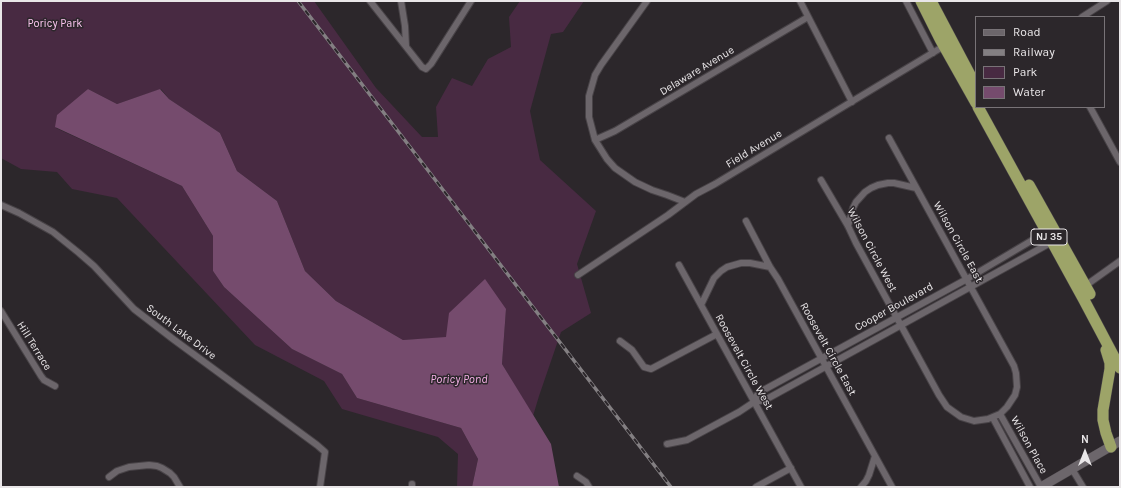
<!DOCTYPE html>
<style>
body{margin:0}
#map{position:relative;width:1121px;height:488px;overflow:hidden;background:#2c272b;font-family:Karla,sans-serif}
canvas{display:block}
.frame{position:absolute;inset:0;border:2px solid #e9e6e8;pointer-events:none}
.legend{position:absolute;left:975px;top:16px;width:130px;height:92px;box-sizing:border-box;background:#2c272b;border:1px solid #787377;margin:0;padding:5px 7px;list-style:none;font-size:12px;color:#e9e6e8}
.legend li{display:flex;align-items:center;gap:8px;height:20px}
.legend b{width:20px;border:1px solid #787377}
.north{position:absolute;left:1065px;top:432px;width:40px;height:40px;-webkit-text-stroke:3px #2c272b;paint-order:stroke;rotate:0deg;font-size:11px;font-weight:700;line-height:16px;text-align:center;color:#e9e6e8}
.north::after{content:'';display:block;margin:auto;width:14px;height:18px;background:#e9e6e8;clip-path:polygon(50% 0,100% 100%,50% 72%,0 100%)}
</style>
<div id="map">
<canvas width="1121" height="488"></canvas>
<div class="frame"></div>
<ul class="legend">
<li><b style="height:5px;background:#6c666b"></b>Road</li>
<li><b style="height:5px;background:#837f82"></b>Railway</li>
<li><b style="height:11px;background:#482a42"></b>Park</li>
<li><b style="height:11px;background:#754b6d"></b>Water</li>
</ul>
<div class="north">N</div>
</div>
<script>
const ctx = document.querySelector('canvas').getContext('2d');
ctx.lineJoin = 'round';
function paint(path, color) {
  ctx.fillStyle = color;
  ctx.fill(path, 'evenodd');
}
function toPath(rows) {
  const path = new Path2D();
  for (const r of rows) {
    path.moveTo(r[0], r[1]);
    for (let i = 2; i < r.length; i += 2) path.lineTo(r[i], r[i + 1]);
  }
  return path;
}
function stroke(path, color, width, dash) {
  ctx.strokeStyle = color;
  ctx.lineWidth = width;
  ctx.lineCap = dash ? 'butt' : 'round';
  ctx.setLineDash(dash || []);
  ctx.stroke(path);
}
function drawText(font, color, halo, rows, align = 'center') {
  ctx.font = font + ' Karla,sans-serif';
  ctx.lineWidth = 3;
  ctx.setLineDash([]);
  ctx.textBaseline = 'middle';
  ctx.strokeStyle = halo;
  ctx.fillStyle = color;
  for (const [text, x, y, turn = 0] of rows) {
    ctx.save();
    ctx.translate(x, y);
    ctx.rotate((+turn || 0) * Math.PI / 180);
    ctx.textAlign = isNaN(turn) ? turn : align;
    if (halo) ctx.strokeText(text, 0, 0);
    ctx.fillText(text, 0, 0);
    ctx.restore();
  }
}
paint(toPath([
 [1,1,314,1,376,88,422,137,438,137,436,107,452,78,472,86,488,59,511,47,509,17,520,1,584,1,563,32,551,34,530,111,540,160,596,211,577,264,591,313,561,332,539,396,533,416,502,364,506,309,446,338,403,340,336,301,305,271,277,201,237,171,220,133,169,99,161,89,117,104,88,89,56,128,182,186,213,236,213,271,224,287,292,349,342,374,357,398,461,428,478,459,472,487,457,487,458,454,438,437,342,409,324,381,255,345,117,198,72,189,57,172,21,169,1,158]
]), '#482a42');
paint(toPath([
 [88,89,117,104,160,89,169,99,220,133,237,171,277,201,305,271,336,301,403,340,446,337,449,313,485,279,506,309,502,364,551,444,559,487,472,487,478,459,461,428,357,398,342,374,292,349,224,287,213,271,213,236,182,186,55,127,57,115]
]), '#754b6d');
const minor = toPath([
 [370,1,411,53,422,67,426,69,431,64,471,1],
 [401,1,405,26,406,46],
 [647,1,601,65,595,75,589,96,589,117,595,140,607,159,615,168,635,182,652,190,667,195,685,202],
 [800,1,852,102],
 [906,1,933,53],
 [1082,17,1107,1],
 [1090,107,1120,162],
 [595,140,615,131,808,17],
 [821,180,848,226,856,243,939,395,947,407,961,417,974,421,988,419,1000,414,1007,407,1015,395,1017,387,1016,373,1014,366,889,138],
 [1,205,19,213,53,232,79,253,94,266,134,309,173,339,317,445,325,452,320,487],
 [746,221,770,267,778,279,892,487],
 [848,226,853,208,856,202,865,192,871,188,878,185,888,183,894,183,916,188],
 [679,265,801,487],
 [578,275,668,215,696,194,715,184,944,46],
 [1085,286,1120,261],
 [701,305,714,278,721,271,727,267,741,263,750,263,770,267],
 [1,311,41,376,44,380,55,386],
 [620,341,632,350,644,367,651,369,717,334],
 [754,402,757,395,760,392,967,279,1046,232],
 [1000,414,1041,487],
 [993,418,1030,487],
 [667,444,687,440,739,412,754,402,765,400,1052,242],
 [1072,469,1083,487],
 [577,476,586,482,589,487],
 [109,477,117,471,129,467,149,465,157,466,162,468,170,473,174,477,180,487],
 [412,484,412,487],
 [756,487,791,468],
 [861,487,866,481,869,475,875,456]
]);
const secondary = toPath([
 [1041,487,1120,441]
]);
const trunk = toPath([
 [921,1,940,39,976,103],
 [931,1,976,86],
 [978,107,1084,300,1120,368],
 [1029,185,1090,294],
 [1106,350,1110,363,1110,369,1103,410,1103,420,1106,433,1111,447]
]);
stroke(minor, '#484347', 8);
stroke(secondary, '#484347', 10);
stroke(trunk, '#484347', 12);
stroke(minor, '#6c666b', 6);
stroke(secondary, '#6c666b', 9);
stroke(trunk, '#9da468', 11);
const rail = toPath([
 [298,1,671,487]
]);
stroke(rail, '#837f82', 3.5);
stroke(rail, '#2c272b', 2, [6]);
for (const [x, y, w] of [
 [1049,237,36]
]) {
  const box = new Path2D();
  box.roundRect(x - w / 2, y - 8, w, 16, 3);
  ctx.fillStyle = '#2c272b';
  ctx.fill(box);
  stroke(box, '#e9e6e8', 1);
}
drawText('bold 10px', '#e9e6e8', null, [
 ["NJ 35",1049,237]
]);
drawText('11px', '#fbc4ef', '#2c272b', [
 ["Poricy Park",55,24]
]);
drawText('11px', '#e9e6e8', '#2c272b', [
 ["Delaware Avenue",697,71,-31],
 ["Field Avenue",754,149,-31],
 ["Wilson Circle East",958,242,61],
 ["Wilson Circle West",872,250,62],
 ["Cooper Boulevard",894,307,-29],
 ["South Lake Drive",181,332,37],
 ["Hill Terrace",34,346,58],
 ["Roosevelt Circle East",828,349,61],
 ["Roosevelt Circle West",744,362,61],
 ["Wilson Place",1029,445,61]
]);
drawText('italic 12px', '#f3afe5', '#2c272b', [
 ["Poricy Pond",459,380]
]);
</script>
